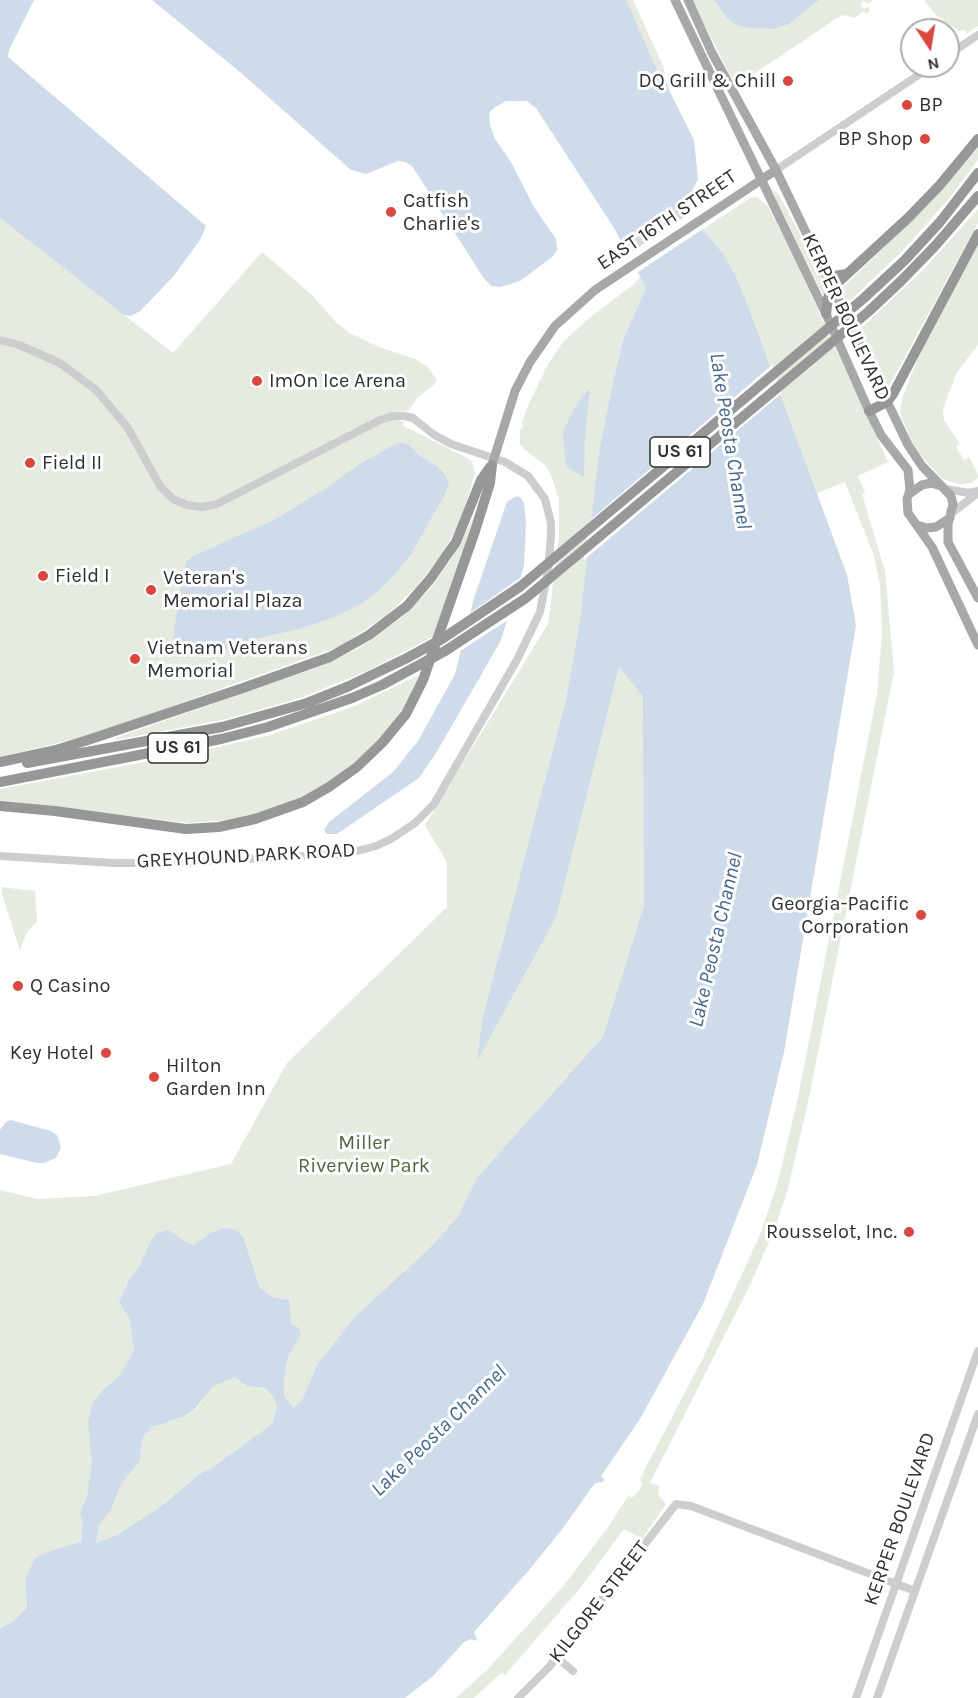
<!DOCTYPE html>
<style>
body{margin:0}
#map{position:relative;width:978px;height:1698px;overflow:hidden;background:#fff;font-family:Karla,sans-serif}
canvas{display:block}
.north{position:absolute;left:900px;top:18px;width:60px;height:60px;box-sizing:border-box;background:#fff;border:2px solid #acacac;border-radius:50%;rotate:168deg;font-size:16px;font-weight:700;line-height:24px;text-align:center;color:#303030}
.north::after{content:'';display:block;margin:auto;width:21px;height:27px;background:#dc463d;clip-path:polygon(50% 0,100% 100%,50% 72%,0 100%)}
</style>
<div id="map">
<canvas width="978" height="1698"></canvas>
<div class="north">N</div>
</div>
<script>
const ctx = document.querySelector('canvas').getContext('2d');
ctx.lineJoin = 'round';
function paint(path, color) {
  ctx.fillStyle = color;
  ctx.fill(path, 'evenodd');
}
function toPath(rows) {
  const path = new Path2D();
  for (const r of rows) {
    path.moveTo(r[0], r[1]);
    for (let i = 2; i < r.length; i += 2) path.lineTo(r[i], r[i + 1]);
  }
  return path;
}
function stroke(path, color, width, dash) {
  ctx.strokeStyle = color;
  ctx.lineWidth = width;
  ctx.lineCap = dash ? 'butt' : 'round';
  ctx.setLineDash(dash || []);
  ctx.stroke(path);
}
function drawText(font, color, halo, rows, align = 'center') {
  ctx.font = font + ' Karla,sans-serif';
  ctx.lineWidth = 6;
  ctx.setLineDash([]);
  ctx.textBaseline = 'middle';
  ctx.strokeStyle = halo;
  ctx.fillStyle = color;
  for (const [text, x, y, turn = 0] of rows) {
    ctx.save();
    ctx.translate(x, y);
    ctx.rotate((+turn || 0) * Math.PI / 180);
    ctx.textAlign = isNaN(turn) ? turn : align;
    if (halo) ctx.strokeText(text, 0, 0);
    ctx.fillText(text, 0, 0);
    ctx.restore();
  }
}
paint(toPath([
 [621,0,633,0,663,66,669,90,660,80],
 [692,0,714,0,725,16,749,28,775,29,789,24,819,0,874,0,868,4,864,1,860,4,863,9,868,7,870,11,866,14,864,11,854,18,845,15,837,18,746,79,731,77],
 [924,0,978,0,978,26,967,33,964,30,959,31,936,15],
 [978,148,978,160,947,201,903,250,847,304,841,289,931,202],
 [772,187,779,195,824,277,825,294,823,295,775,197],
 [757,197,768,206,796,262,888,462,858,476,865,492,862,494,885,571,894,672,809,1098,788,1189,775,1228,749,1287,650,1483,659,1486,658,1495,666,1504,642,1539,624,1529,581,1587,505,1675,501,1673,474,1698,456,1698,488,1669,565,1584,609,1526,628,1496,633,1497,639,1491,642,1484,640,1480,644,1471,704,1356,760,1235,778,1181,797,1102,877,694,882,634,880,585,874,556,845,482,817,493,736,276,724,255,703,229,750,198],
 [978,209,978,223,888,388,859,330,923,270],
 [0,218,173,353,262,252,311,294,337,323,350,333,379,347,415,359,429,368,437,380,434,385,418,397,408,411,392,412,399,421,405,422,402,425,471,460,475,472,466,504,457,527,443,553,416,587,388,614,341,646,91,735,0,757],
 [978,245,978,345,957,372,943,408,944,420,960,444,956,447,964,460,969,457,977,472,978,477,972,483,959,484,942,479,915,449,902,419,900,409,903,396,921,351],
 [640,277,646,288,622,342,618,359,603,482,622,618,678,776,633,1014,465,1231,317,1365,302,1400,292,1409,284,1396,284,1378,287,1362,251,1262,133,1343,134,1351,119,1376,94,1466,81,1543,53,1550,25,1580,27,1608,12,1622,0,1628,0,1190,38,1199,94,1196,231,1164,287,1063,447,907,447,862,425,825,548,624,559,536,559,499,551,475,545,465,525,450,520,444,520,430,523,427,522,423,527,408,546,368,562,343,588,319,633,285],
 [472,520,473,520,436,635,367,671,300,698,227,719,116,740,115,738,327,664,361,647,405,615,433,585,452,558],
 [421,674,406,704,390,728,362,757,326,784,294,802,260,813,228,820,190,823,0,801,0,789,188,754,270,735,355,706],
 [2,887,35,891,37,922,27,932,20,951,2,894],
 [235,1377,247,1386,264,1388,273,1396,278,1407,272,1424,216,1465,198,1475,160,1507,117,1535,96,1543,99,1524,112,1508,121,1484,140,1461,142,1438,153,1427,183,1417,196,1409,213,1387]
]), '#e5ecdf');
paint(toPath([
 [0,0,34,0,9,50,8,57,206,226,200,240,172,278,140,311,131,316,124,315,0,218],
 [152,0,626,0,655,66,661,77,671,85,694,129,705,171,690,207,703,229,724,255,736,276,749,309,847,575,856,625,784,1052,757,1165,703,1304,640,1419,601,1476,604,1479,603,1482,595,1483,563,1528,530,1569,474,1632,477,1639,475,1641,471,1639,464,1642,433,1676,405,1698,0,1698,0,1628,12,1622,27,1608,25,1580,35,1558,53,1550,81,1542,83,1524,80,1512,87,1497,92,1463,88,1423,92,1404,103,1390,119,1376,134,1351,130,1320,119,1302,130,1278,139,1267,150,1243,156,1233,168,1230,187,1243,194,1245,211,1233,224,1228,236,1230,243,1237,260,1288,272,1297,289,1300,291,1324,299,1328,301,1334,288,1356,284,1378,284,1396,293,1408,302,1400,317,1365,355,1317,429,1249,458,1217,477,1178,603,1037,644,906,643,696,619,667,556,917,477,1061,482,1021,566,700,580,621,599,452,612,388,622,342,646,288,614,228,536,108,527,101,506,101,495,107,489,113,490,125,495,139,511,162,534,207,556,239,557,250,552,257,520,281,500,287,491,286,483,277,412,166,405,162,398,161,366,174,351,170,240,72],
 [235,1377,247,1386,264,1388,273,1396,277,1407,272,1424,216,1465,198,1475,160,1507,117,1535,96,1543,99,1525,112,1508,121,1484,140,1461,142,1438,153,1427,183,1417,195,1409,213,1387],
 [714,0,819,0,789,24,775,29,749,28,736,25,725,16],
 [590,388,585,436,584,477,566,467,563,431,576,405],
 [399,442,408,444,420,456,437,466,445,475,449,483,444,496,411,554,393,577,378,591,359,605,335,617,299,629,259,638,202,656,186,658,176,656,171,652,182,577,186,562,193,556,274,520,328,487,360,464],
 [517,496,521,498,524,503,526,524,524,566,501,640,480,677,436,753,419,778,337,834,327,834,324,830,329,822,393,772,418,741,455,674,474,598,507,502],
 [11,1120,51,1131,57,1135,61,1147,56,1158,44,1163,37,1163,0,1154,0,1130,7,1121]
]), '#cddbeb');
paint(toPath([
 [666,77,673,83,688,111,704,146,708,179,698,195,694,207,706,227,635,274,625,256,686,216,687,201,698,179,694,140,669,90],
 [772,365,782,393,584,560,589,521],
 [524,575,511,618,457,653,466,616]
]), '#fff');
stroke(toPath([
 [948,55,978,35],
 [776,170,932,66],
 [0,340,19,345,60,363,96,390,128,428,160,486,173,499,187,505,202,507,217,504,380,420,393,416,404,416,413,418,433,434,451,444,505,462,528,476,545,499,551,523,551,536,548,571,540,612,518,658,434,804,415,823,391,839,376,846,346,854,167,863,114,863,0,856],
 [946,489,969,493,978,491],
 [953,512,978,493],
 [556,1657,573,1671],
 [518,1698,549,1667,676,1504,691,1506,915,1591],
 [856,1698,978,1351],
 [877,1698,978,1414]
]), '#cdcdcd', 8);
stroke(toPath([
 [675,0,826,314,869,411,881,435,908,470,910,490,907,499,908,513,932,547,978,645],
 [688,0,712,53,776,170,908,445,922,466,951,496,953,504,948,524,948,542,978,598],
 [492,465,515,391,530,362,555,326,595,290,776,170],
 [909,494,922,485,931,483,941,486],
 [917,525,927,528,936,527,950,518]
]), '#a8a8a8', 9);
stroke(toPath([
 [825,271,835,276,846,274],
 [826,314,828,298,833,287,908,218,939,186,978,139],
 [869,411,887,402,893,394,978,234],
 [0,762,56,750,91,739,243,688,330,657,369,635,407,606,431,578,456,542,481,480,490,467],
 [27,763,222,727,307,703,347,687],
 [0,782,221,739,268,727,352,698],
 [0,806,55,811,186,829,219,827,255,819,303,802,329,787,357,767,382,743,406,714,423,680,475,531,490,483,492,465]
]), '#979797', 10);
stroke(toPath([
 [347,687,407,658,442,639,521,586,863,299,904,261,940,222,978,173],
 [352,698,382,685,445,651,526,598,868,312,901,281,935,246,978,196]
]), '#979797', 10);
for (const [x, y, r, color] of [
 [788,81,6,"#dc463d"],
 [907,105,6,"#dc463d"],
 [925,139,6,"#dc463d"],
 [391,212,6,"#dc463d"],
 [257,381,6,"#dc463d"],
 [30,463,6,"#dc463d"],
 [43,576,6,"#dc463d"],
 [151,590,6,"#dc463d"],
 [135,659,6,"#dc463d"],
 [921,915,6,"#dc463d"],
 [18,986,6,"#dc463d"],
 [106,1053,6,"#dc463d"],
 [154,1077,6,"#dc463d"],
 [909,1232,6,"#dc463d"]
]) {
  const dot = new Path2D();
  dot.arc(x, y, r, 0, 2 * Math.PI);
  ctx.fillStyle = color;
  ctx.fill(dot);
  stroke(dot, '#fff', 2);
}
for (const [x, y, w] of [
 [680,452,60],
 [178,748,60]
]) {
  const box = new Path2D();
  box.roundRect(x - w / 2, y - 15, w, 30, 4.5);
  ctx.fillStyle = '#fff';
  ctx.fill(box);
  stroke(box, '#303030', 1.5);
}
drawText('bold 18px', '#303030', null, [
 ["US 61",680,452],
 ["US 61",178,748]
]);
drawText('20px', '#303030', '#fff', [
 ["DQ Grill & Chill",776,81,"right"],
 ["BP",919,105],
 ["BP Shop",913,139,"right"],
 ["Catfish",403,201],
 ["Charlie's",403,224],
 ["ImOn Ice Arena",269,381],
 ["Field II",42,463],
 ["Field I",55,576],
 ["Veteran's",163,578],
 ["Memorial Plaza",163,601],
 ["Vietnam Veterans",147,648],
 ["Memorial",147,671],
 ["Georgia-Pacific",909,904,"right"],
 ["Corporation",909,927,"right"],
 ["Q Casino",30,986],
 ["Key Hotel",94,1053,"right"],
 ["Hilton",166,1066],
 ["Garden Inn",166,1089],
 ["Rousselot, Inc.",897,1232,"right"]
], 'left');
drawText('20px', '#303030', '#fff', [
 ["EAST 16TH STREET",667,220,-34],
 ["KERPER BOULEVARD",846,317,65],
 ["GREYHOUND PARK ROAD",246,856,-3],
 ["KERPER BOULEVARD",900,1519,-71],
 ["KILGORE STREET",599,1602,-52]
]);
drawText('20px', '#4e6a3f', '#fff', [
 ["Miller",364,1143],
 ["Riverview Park",364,1166]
]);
drawText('italic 21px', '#42678f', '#fff', [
 ["Lake Peosta Channel",730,441,81],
 ["Lake Peosta Channel",716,940,-77],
 ["Lake Peosta Channel",439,1431,-44]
]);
</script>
